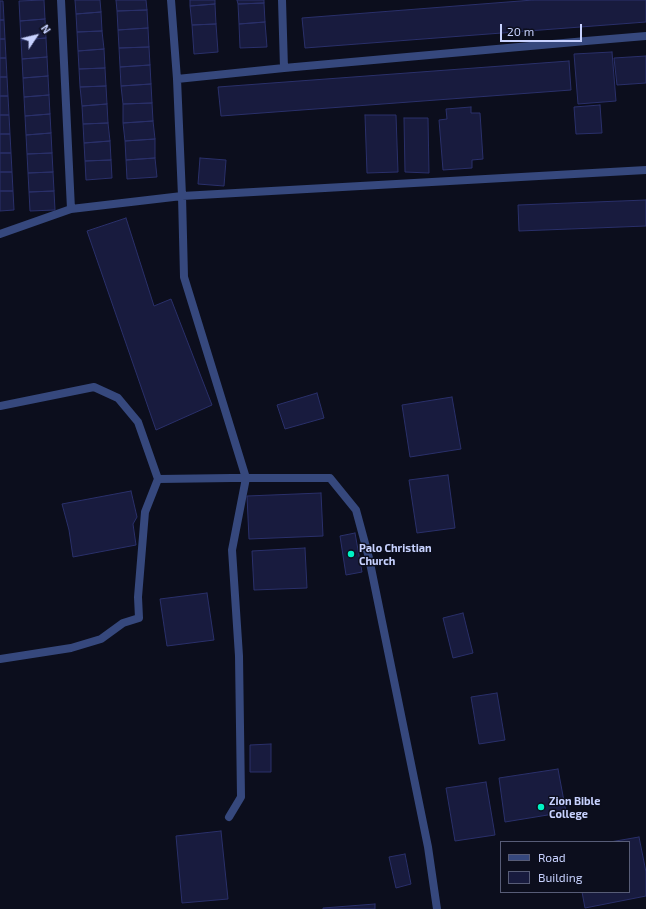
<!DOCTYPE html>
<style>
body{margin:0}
#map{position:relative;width:646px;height:909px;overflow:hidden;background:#0c0e1d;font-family:"Exo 2",sans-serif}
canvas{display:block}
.legend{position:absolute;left:500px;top:841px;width:130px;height:52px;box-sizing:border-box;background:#0c0e1d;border:1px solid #575c77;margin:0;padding:5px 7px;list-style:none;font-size:12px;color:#c8d2ff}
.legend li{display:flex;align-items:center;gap:8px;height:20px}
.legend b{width:20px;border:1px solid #575c77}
.north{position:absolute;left:16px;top:16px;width:40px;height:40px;-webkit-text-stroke:3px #0c0e1d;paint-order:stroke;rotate:55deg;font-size:11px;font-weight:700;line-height:16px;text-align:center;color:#c8d2ff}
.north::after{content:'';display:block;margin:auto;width:14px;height:18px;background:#c8d2ff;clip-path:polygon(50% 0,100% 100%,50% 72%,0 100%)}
.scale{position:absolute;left:500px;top:24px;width:82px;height:18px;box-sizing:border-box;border:2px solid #c8d2ff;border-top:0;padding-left:5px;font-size:12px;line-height:14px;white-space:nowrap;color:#c8d2ff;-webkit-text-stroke:3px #0c0e1d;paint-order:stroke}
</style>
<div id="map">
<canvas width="646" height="909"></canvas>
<ul class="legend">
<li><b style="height:5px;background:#36487d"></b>Road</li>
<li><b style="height:11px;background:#181b3e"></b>Building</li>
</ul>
<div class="north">N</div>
<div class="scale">20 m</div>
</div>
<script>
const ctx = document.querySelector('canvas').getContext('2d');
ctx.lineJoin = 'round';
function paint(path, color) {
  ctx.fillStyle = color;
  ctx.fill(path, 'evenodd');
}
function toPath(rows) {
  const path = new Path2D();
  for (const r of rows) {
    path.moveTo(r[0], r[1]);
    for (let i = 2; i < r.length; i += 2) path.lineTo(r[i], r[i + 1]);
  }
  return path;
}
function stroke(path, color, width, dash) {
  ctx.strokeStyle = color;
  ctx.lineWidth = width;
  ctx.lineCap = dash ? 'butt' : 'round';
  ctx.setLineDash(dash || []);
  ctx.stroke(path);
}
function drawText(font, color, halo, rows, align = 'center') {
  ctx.font = font + ' "Exo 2",sans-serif';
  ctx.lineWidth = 3;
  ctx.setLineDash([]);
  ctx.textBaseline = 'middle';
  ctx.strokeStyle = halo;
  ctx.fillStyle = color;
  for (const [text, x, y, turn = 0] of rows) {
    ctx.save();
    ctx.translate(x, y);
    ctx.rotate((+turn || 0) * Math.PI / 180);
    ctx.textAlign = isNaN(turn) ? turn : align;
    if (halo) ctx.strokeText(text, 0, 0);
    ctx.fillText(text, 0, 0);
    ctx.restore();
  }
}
const building = toPath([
 [44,0,45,19,20,21,19,1,44,0],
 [75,0,100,0,101,12,76,14,75,0],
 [116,0,146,0,147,10,117,11,116,0],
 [190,0,215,0,215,4,190,6,190,0],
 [237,0,264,0,264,3,238,4,237,0],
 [533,0,646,0,646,22,305,48,302,18,533,0],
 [0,1,3,1,4,20,0,20,0,1],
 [264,3,265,22,239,24,238,4,264,3],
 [215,4,216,24,192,25,190,6,215,4],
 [147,10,148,28,118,30,117,11,147,10],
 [101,12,102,31,77,32,76,14,101,12],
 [45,19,46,38,21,40,20,21,45,19],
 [0,20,4,20,5,39,0,39,0,20],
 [265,22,267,47,240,48,239,24,265,22],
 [216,24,218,52,194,54,192,25,216,24],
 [148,28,149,47,119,48,118,30,148,28],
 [102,31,104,49,78,51,77,32,102,31],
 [46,38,47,57,22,59,21,40,46,38],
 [0,39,5,39,6,58,0,58,0,39],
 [149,47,150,65,120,67,119,48,149,47],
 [104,49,105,68,79,69,78,51,104,49],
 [612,52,616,101,578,104,574,54,612,52],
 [646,56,646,83,617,85,614,58,646,56],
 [47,57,48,76,23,78,22,59,47,57],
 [0,58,6,58,7,77,0,77,0,58],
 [569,61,571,90,221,116,218,87,569,61],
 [150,65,151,84,121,86,120,67,150,65],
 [105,68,106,86,80,87,79,69,105,68],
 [48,76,49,95,24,97,23,78,48,76],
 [0,77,7,77,8,96,0,96,0,77],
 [151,84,152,103,123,104,121,86,151,84],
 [106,86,107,104,82,106,80,87,106,86],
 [49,95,50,114,25,116,24,97,49,95],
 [0,96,8,96,9,115,0,115,0,96],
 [152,103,153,121,123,123,123,104,152,103],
 [107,104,108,123,83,124,82,106,107,104],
 [600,105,602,133,576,134,574,107,600,105],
 [471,107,471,113,480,113,483,159,472,160,472,168,443,170,439,120,447,119,446,109,471,107],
 [50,114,51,133,26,135,25,116,50,114],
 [0,115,9,115,10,134,0,134,0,115],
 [365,115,396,115,398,172,367,173,365,115],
 [404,118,428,118,429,173,405,172,404,118],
 [153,121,155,139,125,141,123,123,153,121],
 [108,123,110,141,84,143,83,124,108,123],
 [51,133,52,153,27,154,26,135,51,133],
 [0,134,10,134,11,153,0,153,0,134],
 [155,139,155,158,126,160,125,141,155,139],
 [110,141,111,160,85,161,84,143,110,141],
 [0,153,11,153,12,172,0,172,0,153],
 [52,153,53,172,28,173,27,154,52,153],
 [155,158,157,177,127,179,126,160,155,158],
 [200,158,226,160,224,186,198,184,200,158],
 [111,160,112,178,86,180,85,161,111,160],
 [0,172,12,172,13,191,0,191,0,172],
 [53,172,54,191,29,192,28,173,53,172],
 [0,191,13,191,14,210,0,211,0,191],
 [54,191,55,210,30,211,29,192,54,191],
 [646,200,646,226,519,231,518,205,646,200],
 [126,218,154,306,171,299,212,405,156,430,87,231,126,218],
 [317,393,324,418,285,429,277,405,317,393],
 [452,397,461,449,410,457,402,405,452,397],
 [448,475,455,528,417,533,409,480,448,475],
 [131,491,137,517,133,524,136,545,73,557,69,530,62,504,131,491],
 [321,493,323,536,249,539,247,496,321,493],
 [355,533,362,572,346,575,340,536,355,533],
 [305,548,307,588,254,590,252,551,305,548],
 [207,593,214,640,167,646,160,599,207,593],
 [463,613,473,653,453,658,443,618,463,613],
 [497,693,505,740,479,744,471,697,497,693],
 [271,744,271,772,250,772,250,745,271,744],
 [558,769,566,812,505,822,499,778,558,769],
 [486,782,495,835,455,841,446,788,486,782],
 [221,831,228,899,182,903,176,836,221,831],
 [639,837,646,872,646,896,585,908,582,892,629,892,629,842,610,842,639,837],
 [405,854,411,884,396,888,389,857,405,854],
 [375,904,375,909,323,909,323,908,375,904]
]);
paint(building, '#181b3e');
stroke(building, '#2a306a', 1);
stroke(toPath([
 [229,817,241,797,239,656,232,550,246,478]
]), '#36487d', 8);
stroke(toPath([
 [61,0,71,209],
 [171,0,177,79,182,196,184,277,246,478],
 [282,0,284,68],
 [177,79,284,68,586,41,646,36],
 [0,234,71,209,182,196,646,170],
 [0,406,94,387,118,398,138,422,158,479,145,512,138,597,139,618,123,623,101,639,71,648,0,659],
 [158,479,232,478,330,478,356,510,369,558,428,847,437,909]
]), '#36487d', 8);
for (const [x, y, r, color] of [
 [351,554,4,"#00f3c4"],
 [541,807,4,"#00f3c4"]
]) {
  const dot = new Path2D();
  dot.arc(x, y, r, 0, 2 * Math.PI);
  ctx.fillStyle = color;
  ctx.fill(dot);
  stroke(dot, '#0c0e1d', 1.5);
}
drawText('bold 11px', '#c8d2ff', '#0c0e1d', [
 ["Palo Christian",359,548],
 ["Church",359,561],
 ["Zion Bible",549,801],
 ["College",549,814]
], 'left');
</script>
